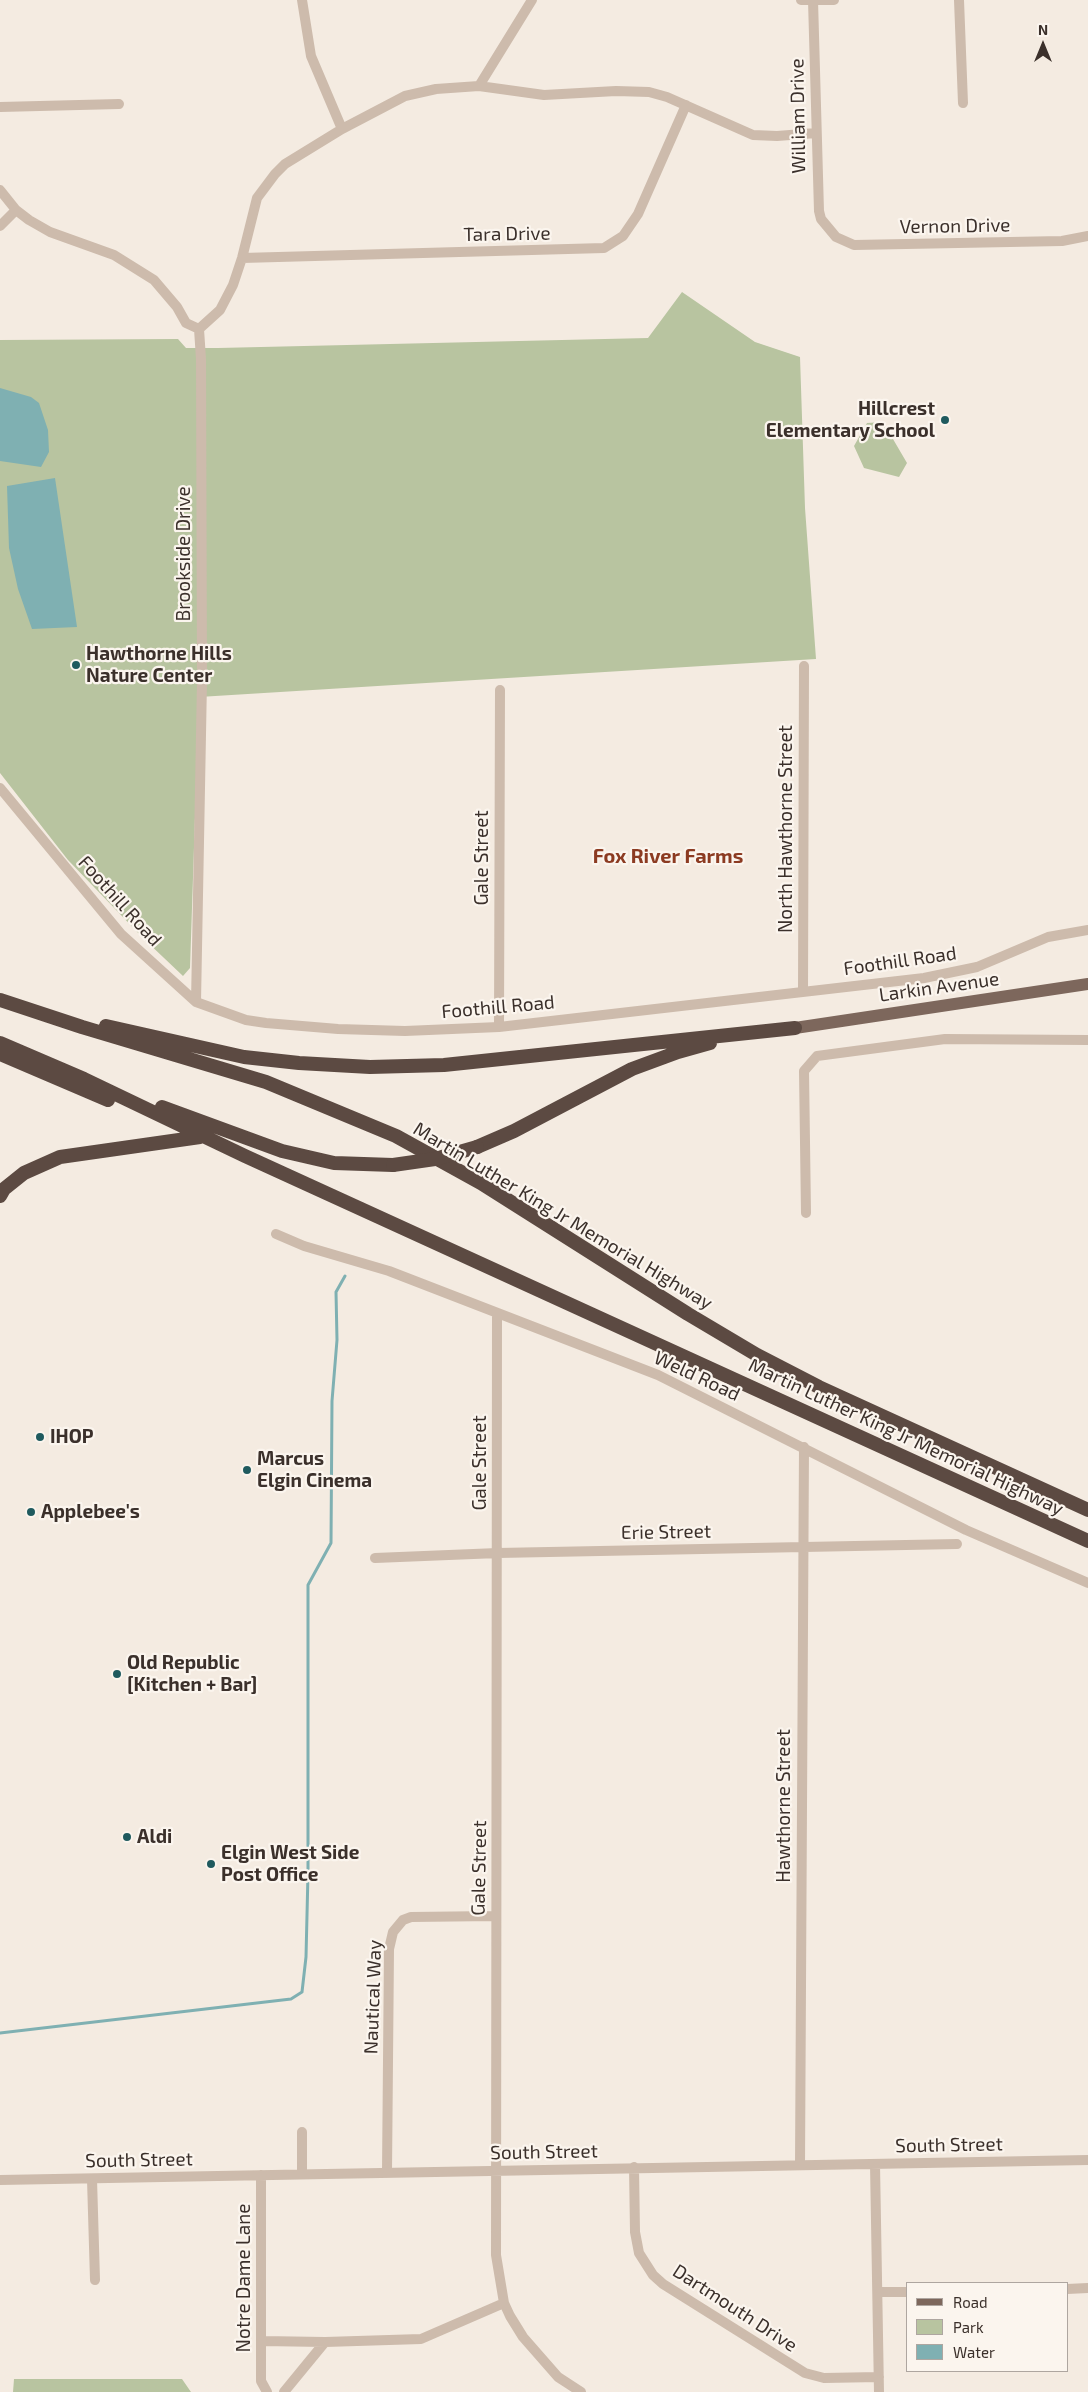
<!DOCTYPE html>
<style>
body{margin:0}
#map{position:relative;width:1088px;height:2392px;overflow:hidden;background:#f4ebe1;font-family:"Exo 2",sans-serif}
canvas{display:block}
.legend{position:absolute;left:906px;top:2282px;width:162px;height:90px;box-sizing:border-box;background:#fbf5ee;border:1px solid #aea6a0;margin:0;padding:6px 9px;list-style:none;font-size:15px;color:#3b302b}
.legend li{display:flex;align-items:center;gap:10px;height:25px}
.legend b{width:25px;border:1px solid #aea6a0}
.north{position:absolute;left:1018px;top:20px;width:50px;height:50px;-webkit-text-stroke:4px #fbf5ee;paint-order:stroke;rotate:0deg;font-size:14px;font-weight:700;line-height:20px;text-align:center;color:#3b302b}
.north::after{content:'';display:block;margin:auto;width:18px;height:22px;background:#3b302b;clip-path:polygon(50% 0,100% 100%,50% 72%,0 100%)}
</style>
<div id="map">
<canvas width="1088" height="2392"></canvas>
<ul class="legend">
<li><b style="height:6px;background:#7d675c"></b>Road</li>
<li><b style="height:14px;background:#b8c4a0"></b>Park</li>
<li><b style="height:14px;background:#7fb0b2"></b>Water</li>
</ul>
<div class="north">N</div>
</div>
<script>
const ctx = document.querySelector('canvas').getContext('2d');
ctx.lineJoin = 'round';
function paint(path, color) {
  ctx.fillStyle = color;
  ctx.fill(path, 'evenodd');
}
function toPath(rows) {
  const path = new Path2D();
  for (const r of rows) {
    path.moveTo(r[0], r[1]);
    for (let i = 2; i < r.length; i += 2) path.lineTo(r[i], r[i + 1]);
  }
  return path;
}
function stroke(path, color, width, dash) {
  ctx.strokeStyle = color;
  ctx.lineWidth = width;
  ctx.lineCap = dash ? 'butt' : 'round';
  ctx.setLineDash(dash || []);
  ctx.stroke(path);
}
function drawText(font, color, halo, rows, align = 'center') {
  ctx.font = font + ' "Exo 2",sans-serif';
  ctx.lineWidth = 4.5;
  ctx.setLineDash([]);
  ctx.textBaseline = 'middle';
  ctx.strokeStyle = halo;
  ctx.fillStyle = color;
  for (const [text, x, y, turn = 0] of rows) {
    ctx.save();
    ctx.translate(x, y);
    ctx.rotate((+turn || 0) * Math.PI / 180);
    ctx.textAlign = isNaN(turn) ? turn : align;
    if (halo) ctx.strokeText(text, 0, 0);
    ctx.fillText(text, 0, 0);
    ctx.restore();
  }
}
paint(toPath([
 [682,292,755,342,800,357,805,508,816,659,199,697,190,968,183,976,144,939,68,860,0,773,0,340,178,339,186,348,218,348,648,338],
 [883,422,907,463,899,477,864,468,854,446,867,423],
 [14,2379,182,2379,191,2392,13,2392]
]), '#b8c4a0');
paint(toPath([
 [0,388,31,397,39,403,48,430,49,452,41,467,0,461],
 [55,478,77,627,32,629,18,589,9,548,7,486]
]), '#7fb0b2');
stroke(toPath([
 [0,2033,291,1999,302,1992,306,1957,308,1873,308,1585,331,1543,332,1401,337,1340,336,1292,345,1276]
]), '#7fb0b2', 3);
stroke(toPath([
 [302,0,311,56,342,129],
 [801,0,834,0],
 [813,0,819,211,821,219,836,237,854,245,1062,241,1088,236],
 [959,0,963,103],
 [479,86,532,0],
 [0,107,119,104],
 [0,190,16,210,29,220,50,232,114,255,154,280,177,307,186,323,199,329,201,359,202,681,196,1002],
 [0,226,16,210],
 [242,258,604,248,623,236,638,214,686,105],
 [199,329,220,310,233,285,242,258,257,198,275,174,285,164,342,129,405,96,436,89,479,86,544,95,616,91,649,92,667,97,753,135,777,136,816,133],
 [0,788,121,934,196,1002,246,1020,266,1023,338,1029,405,1031,499,1027,924,978,977,967,1048,937,1088,930],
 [803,992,804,666],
 [499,1027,500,690],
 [806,1213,804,1071,817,1056,945,1039,1088,1040],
 [276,1234,304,1246,389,1271,658,1375,966,1530,1088,1583],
 [497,1313,496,2255,504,2303,510,2316,523,2337,558,2377,581,2392],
 [375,1558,498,1553,957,1544],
 [302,2132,302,2174],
 [800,2164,804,1447],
 [875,2164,879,2392],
 [634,2167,635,2232,639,2253,653,2275,663,2284,805,2373,824,2378,879,2377],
 [387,2172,389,1949,393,1932,403,1920,411,1917,495,1916],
 [261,2175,261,2381,267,2392],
 [92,2179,95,2280],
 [0,2180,1088,2160],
 [1067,2289,1088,2288],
 [878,2292,907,2292],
 [262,2341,325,2342,421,2339,504,2303],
 [284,2392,325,2342]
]), '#cdbbac', 10);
stroke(toPath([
 [795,1028,1088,984]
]), '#7d675c', 12);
stroke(toPath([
 [0,1000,82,1027,266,1082,396,1136,481,1183,688,1314,757,1355,819,1387,1088,1510],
 [106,1026,244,1057,299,1063,370,1067,444,1065,795,1028],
 [0,1043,84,1079,245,1156,1088,1541],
 [0,1054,108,1100],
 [162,1107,282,1151,334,1163,393,1165],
 [477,1147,514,1131,632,1069,678,1052,710,1043],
 [0,1196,4,1189,24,1173,60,1157,200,1137]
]), '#5c4a42', 14);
stroke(toPath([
 [393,1165,435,1159,477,1147]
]), '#5c4a42', 14);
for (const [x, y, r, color] of [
 [945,420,5,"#1f5a5e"],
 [76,665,5,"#1f5a5e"],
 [40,1437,5,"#1f5a5e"],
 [247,1470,5,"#1f5a5e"],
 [31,1512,5,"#1f5a5e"],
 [117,1674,5,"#1f5a5e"],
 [127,1837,5,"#1f5a5e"],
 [211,1864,5,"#1f5a5e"]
]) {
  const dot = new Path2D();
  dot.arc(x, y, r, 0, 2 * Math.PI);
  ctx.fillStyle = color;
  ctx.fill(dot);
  stroke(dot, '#fbf5ee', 2);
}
drawText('19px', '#3b302b', '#fbf5ee', [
 ["William Drive",798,116,-91],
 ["Vernon Drive",955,226,-1],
 ["Tara Drive",507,234,-1],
 ["Brookside Drive",184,554,-90],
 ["North Hawthorne Street",786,829,-90],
 ["Gale Street",482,858,-90],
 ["Foothill Road",120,901,48],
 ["Foothill Road",900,961,-8],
 ["Larkin Avenue",939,987,-8],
 ["Foothill Road",498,1007,-5],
 ["Martin Luther King Jr Memorial Highway",563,1216,31],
 ["Weld Road",697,1376,25],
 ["Martin Luther King Jr Memorial Highway",906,1437,25],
 ["Gale Street",480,1463,-90],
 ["Erie Street",666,1532,-1],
 ["Hawthorne Street",784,1806,-90],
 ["Gale Street",479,1868,-89],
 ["Nautical Way",373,1997,-88],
 ["South Street",949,2145,-1],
 ["South Street",544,2152,-1],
 ["South Street",139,2160,-1],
 ["Notre Dame Lane",244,2278,-90],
 ["Dartmouth Drive",735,2308,33]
]);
drawText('bold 19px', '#3b302b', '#fbf5ee', [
 ["Hillcrest",935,409,"right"],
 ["Elementary School",935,431,"right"],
 ["Hawthorne Hills",86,654],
 ["Nature Center",86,676],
 ["IHOP",50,1437],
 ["Marcus",257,1459],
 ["Elgin Cinema",257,1481],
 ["Applebee's",41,1512],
 ["Old Republic",127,1663],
 ["[Kitchen + Bar]",127,1685],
 ["Aldi",137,1837],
 ["Elgin West Side",221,1853],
 ["Post Office",221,1875]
], 'left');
drawText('bold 20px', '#8c3b22', '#fbf5ee', [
 ["Fox River Farms",668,856]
]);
</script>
